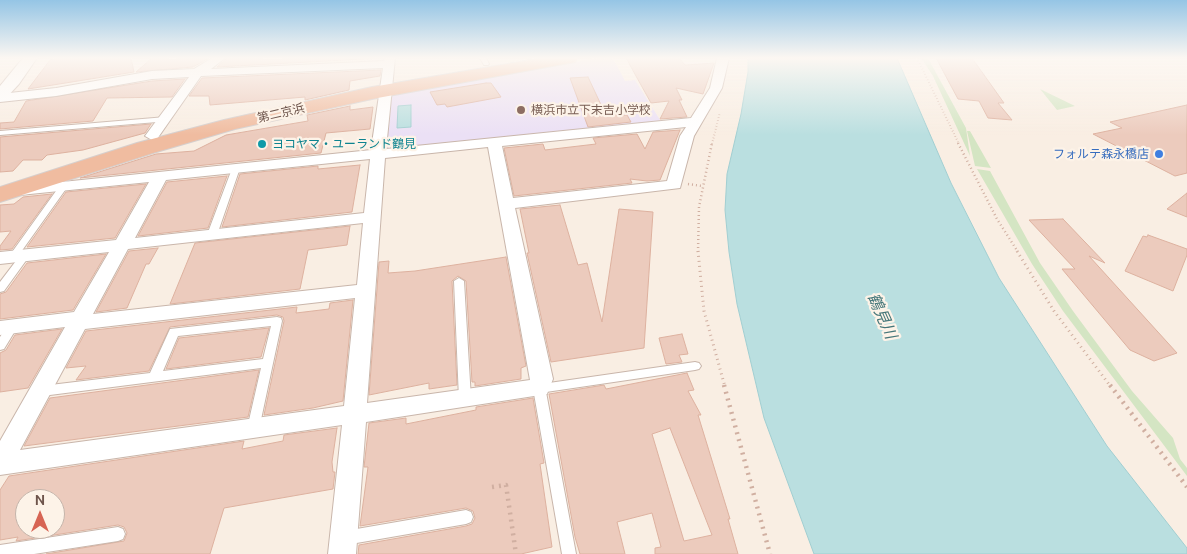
<!DOCTYPE html>
<meta charset="utf-8">
<style>
body{margin:0}
#map{position:relative;width:1187px;height:554px;overflow:hidden;background:#f9eee3;font-family:Ubuntu,sans-serif}
canvas{display:block}
.north{position:absolute;left:15px;top:489px;width:50px;height:50px;box-sizing:border-box;background:#fdf3e8;border:1px solid #c4b4aa;border-radius:50%;rotate:0deg;font-size:14px;font-weight:700;line-height:20px;text-align:center;color:#6e554c}
.north::after{content:'';display:block;margin:auto;width:18px;height:22px;background:#d76554;clip-path:polygon(50% 0,100% 100%,50% 72%,0 100%)}
</style>
<div id="map">
<canvas width="1187" height="554"></canvas>
<div class="north">N</div>
</div>
<script>
const ctx = document.querySelector('canvas').getContext('2d');
ctx.lineJoin = 'round';
function paint(path, color) {
  ctx.fillStyle = color;
  ctx.fill(path, 'evenodd');
}
function toPath(rows) {
  const path = new Path2D();
  for (const r of rows) {
    path.moveTo(r[0], r[1]);
    for (let i = 2; i < r.length; i += 2) path.lineTo(r[i], r[i + 1]);
  }
  return path;
}
function stroke(path, color, width, dash) {
  ctx.strokeStyle = color;
  ctx.lineWidth = width;
  ctx.lineCap = dash ? 'butt' : 'round';
  ctx.setLineDash(dash || []);
  ctx.stroke(path);
}
function drawText(font, color, halo, rows, align = 'center') {
  ctx.font = font + ' Ubuntu,"Noto Sans JP",sans-serif';
  ctx.lineWidth = 4.5;
  ctx.setLineDash([]);
  ctx.textBaseline = 'middle';
  ctx.strokeStyle = halo;
  ctx.fillStyle = color;
  for (const [text, x, y, turn = 0] of rows) {
    ctx.save();
    ctx.translate(x, y);
    ctx.rotate((+turn || 0) * Math.PI / 180);
    ctx.textAlign = isNaN(turn) ? turn : align;
    if (halo) ctx.strokeText(text, 0, 0);
    ctx.fillText(text, 0, 0);
    ctx.restore();
  }
}
paint(toPath([
 [596,58,613,58,625,81,635,80,662,123,389,151,384,149,390,96]
]), '#ebe0f5');
paint(toPath([
 [921,58,928,58,966,128,970,156,933,76],
 [1040,89,1075,106,1057,110],
 [967,131,970,131,991,168,975,166],
 [977,169,990,171,1040,263,1073,311,1132,391,1173,438,1180,459,1187,468,1187,476,1063,311,1032,264]
]), '#d4e5c3');
const water = toPath([
 [748,58,897,58,951,183,999,278,1107,446,1187,548,1187,554,814,554,764,418,737,304,729,252,725,210,727,174,741,114,748,72,748,58],
 [411,105,411,127,397,128,398,106,411,105]
]);
paint(water, '#badfe0');
stroke(water, '#a1ced1', 1);
const building = toPath([
 [57,58,131,58,134,72,28,89,50,60,57,58],
 [152,58,171,59,209,58,193,67,136,72,152,58],
 [227,58,268,59,382,58,217,67,227,58],
 [626,58,679,58,685,65,714,63,703,94,676,88,682,100,679,100,687,117,660,119,669,101,651,103,626,58],
 [936,58,972,58,1004,103,998,103,1012,120,988,118,979,101,958,99,936,58],
 [381,70,380,76,350,81,349,90,305,100,305,97,210,105,209,96,189,96,202,78,381,70],
 [588,77,603,109,613,108,617,116,627,115,631,122,588,127,570,78,588,77],
 [185,79,172,97,107,98,93,121,0,129,0,123,14,122,26,101,152,81,185,79],
 [486,83,491,83,501,97,447,107,445,104,437,105,430,92,486,83],
 [1187,105,1187,173,1175,176,1093,134,1122,128,1110,122,1187,105],
 [350,106,350,110,373,107,370,129,326,133,321,153,80,178,156,154,194,151,226,135,308,121,307,115,350,106],
 [151,124,145,133,83,150,47,155,42,160,23,160,13,171,0,172,0,137,151,124],
 [680,130,660,180,647,181,630,179,632,183,514,196,504,148,543,144,545,150,596,144,593,138,637,134,645,149,653,132,680,130],
 [360,165,352,212,222,227,240,174,318,166,318,169,360,165],
 [227,176,208,228,138,236,167,182,227,176],
 [146,184,115,238,27,247,66,192,146,184],
 [1187,193,1187,217,1167,209,1187,193],
 [52,194,12,249,0,250,0,246,11,231,0,232,0,205,14,204,23,197,52,194],
 [560,205,578,265,587,263,602,322,619,209,653,212,644,348,551,362,527,253,529,253,520,209,560,205],
 [1063,219,1105,263,1089,256,1177,353,1154,361,1130,350,1062,269,1075,269,1029,220,1063,219],
 [350,226,347,245,308,250,300,289,170,304,195,243,350,226],
 [1148,235,1187,249,1187,255,1173,291,1125,271,1143,236,1147,237,1148,235],
 [158,248,149,264,146,264,127,308,96,312,129,251,158,248],
 [106,254,73,310,0,319,0,294,6,292,27,263,106,254],
 [506,257,526,366,521,368,521,379,475,386,475,382,472,382,466,281,458,276,452,281,457,385,429,389,429,383,369,395,379,262,389,261,388,273,415,271,506,257],
 [353,300,343,401,313,408,264,415,284,321,283,317,277,315,170,327,149,371,76,380,86,366,66,368,86,331,297,307,296,313,329,309,330,303,353,300],
 [269,328,261,357,166,369,179,338,269,328],
 [62,329,28,388,0,392,0,353,6,350,15,335,62,329],
 [682,334,688,354,679,355,682,362,666,364,659,338,682,334],
 [259,370,248,417,24,446,50,398,259,370],
 [687,373,694,390,688,391,701,415,698,415,730,519,728,519,738,554,655,554,655,548,661,547,652,513,617,522,625,554,580,554,575,537,549,394,604,385,606,389,687,373],
 [670,428,712,535,684,541,652,434,670,428],
 [533,398,544,463,540,464,552,547,521,554,358,554,359,545,466,526,472,524,475,518,473,511,466,508,360,526,368,467,364,467,369,423,406,418,406,424,476,410,476,407,533,398],
 [337,428,332,462,333,472,335,472,333,489,224,508,210,554,46,554,124,541,127,533,124,527,118,525,16,541,18,537,0,540,0,490,9,476,244,441,242,449,283,441,284,435,337,428],
 [25,499,55,499,55,529,25,529,25,499]
]);
paint(building, '#eccbbd');
stroke(building, '#ddb19f', 1);
const service = toPath([
 [480,58,486,58,489,64,488,65,484,65,480,58],
 [166,117,169,117,169,121,0,135,0,131,166,117],
 [233,166,236,166,240,168,217,235,212,238,209,237,207,235,233,166],
 [64,183,68,186,16,259,10,259,8,257,10,255,61,184,64,183],
 [25,252,30,255,4,291,0,292,0,282,22,253,25,252],
 [459,278,464,281,471,399,469,402,465,404,461,402,459,399,454,281,459,278],
 [277,317,281,318,282,321,259,429,257,433,253,434,249,433,247,429,261,368,42,396,38,394,36,391,38,388,42,386,150,373,170,329,277,317],
 [271,326,263,359,163,371,178,336,271,326],
 [13,322,17,323,18,326,4,349,0,350,0,337,9,323,13,322],
 [695,362,699,363,701,366,699,369,695,370,546,392,576,554,562,554,533,388,535,385,695,362],
 [466,510,471,512,473,517,471,522,466,524,345,545,340,543,338,538,340,533,345,531,466,510],
 [118,527,123,529,125,534,123,539,118,541,34,554,0,554,0,545,118,527]
]);
const minor = toPath([
 [212,58,225,58,211,69,384,61,385,58,395,58,386,149,691,118,710,88,717,58,729,58,722,88,694,136,680,188,515,208,553,379,547,394,366,422,356,554,328,554,342,425,0,475,0,441,65,327,0,335,0,321,74,312,109,252,0,264,0,252,116,240,149,182,20,195,12,190,14,187,371,150,383,68,201,76,157,139,152,140,145,136,189,77,152,79,56,96,0,102,0,94,56,88,152,71,194,69,212,58],
 [686,127,680,136,667,181,513,198,502,146,686,127],
 [488,147,530,380,367,403,385,158,488,147],
 [370,159,364,213,135,238,166,180,370,159],
 [363,223,357,285,93,314,128,249,363,223],
 [355,298,344,406,20,450,85,329,355,298]
]);
const tertiary = toPath([
 [23,58,37,58,19,84,6,98,0,100,0,86,23,58]
]);
const trunk = toPath([
 [542,58,577,58,575,62,569,63,372,99,235,129,153,153,0,202,0,187,137,143,224,120,372,87,542,58]
]);
stroke(service, '#c9b6ab', 2);
stroke(minor, '#c9b6ab', 2);
stroke(tertiary, '#c9b6ab', 2);
stroke(trunk, '#d6cfcd', 2);
stroke(toPath([
 [917,58,959,144],
 [712,144,720,112]
]), '#d0afa1', 2, [0.5, 2.5]);
stroke(toPath([
 [958,143,997,219,1018,252],
 [688,184,702,186],
 [698,252,699,207,712,143]
]), '#d0afa1', 2.5, [1, 3]);
stroke(toPath([
 [698,251,704,311,725,387],
 [1017,251,1054,311,1111,387]
]), '#d0afa1', 3, [1, 4]);
stroke(toPath([
 [724,385,770,554],
 [1110,385,1187,487],
 [492,487,506,485,516,554]
]), '#d0afa1', 4.5, [2, 5]);
paint(service, '#fff');
paint(minor, '#fff');
paint(tertiary, '#fff');
paint(trunk, '#f0bca0');
const sky = ctx.createLinearGradient(0, 0, 0, 135);
sky.addColorStop(0, '#95c5e5');
sky.addColorStop(0.43, '#fcf7f2');
sky.addColorStop(1, '#fcf7f200');
ctx.fillStyle = sky;
ctx.fillRect(0, 0, 1187, 135);
for (const [x, y, r, color] of [
 [521,110,5,"#8d6e63"],
 [262,144,5,"#0f9aa8"],
 [1159,154,5,"#3f7fe0"]
]) {
  const dot = new Path2D();
  dot.arc(x, y, r, 0, 2 * Math.PI);
  ctx.fillStyle = color;
  ctx.fill(dot);
  stroke(dot, '#fdf3e8', 2);
}
drawText('12px', '#785e54', '#fdf3e8', [
 ["横浜市立下末吉小学校",531,110]
], 'left');
drawText('12px', '#6e554c', '#fdf3e8', [
 ["第二京浜",281,113,-13]
]);
drawText('12px', '#0d838f', '#fdf3e8', [
 ["ヨコヤマ・ユーランド鶴見",272,144]
], 'left');
drawText('12px', '#366cbe', '#fdf3e8', [
 ["フォルテ森永橋店",1149,154]
], 'right');
drawText('italic 16px', '#457679', '#fdf3e8', [
 ["鶴見川",882,316,66]
]);
</script>
